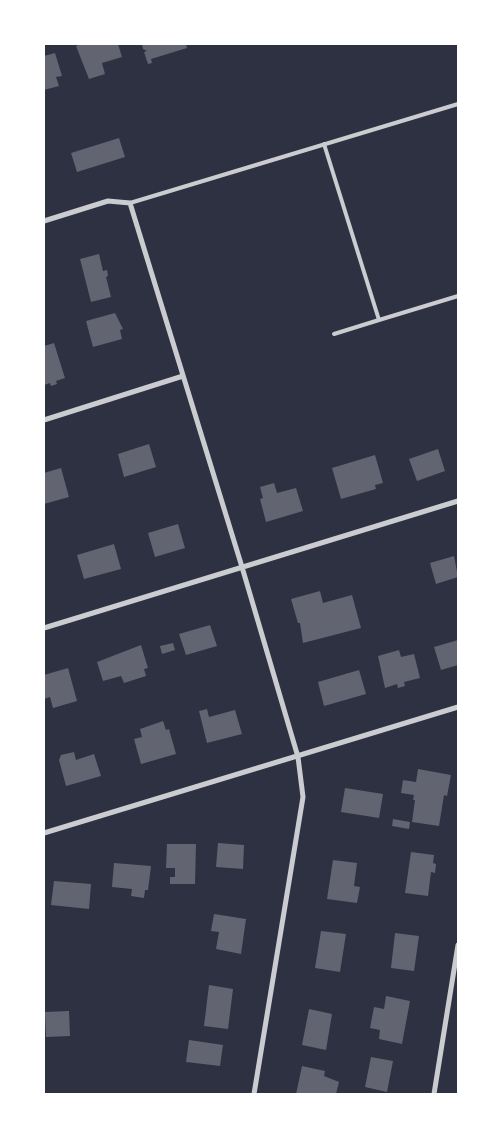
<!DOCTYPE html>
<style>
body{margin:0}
#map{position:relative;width:502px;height:1138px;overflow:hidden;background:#2d3142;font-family:Jost,sans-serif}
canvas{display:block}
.frame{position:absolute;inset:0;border:45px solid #fff;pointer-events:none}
</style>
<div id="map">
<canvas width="502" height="1138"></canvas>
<div class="frame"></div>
</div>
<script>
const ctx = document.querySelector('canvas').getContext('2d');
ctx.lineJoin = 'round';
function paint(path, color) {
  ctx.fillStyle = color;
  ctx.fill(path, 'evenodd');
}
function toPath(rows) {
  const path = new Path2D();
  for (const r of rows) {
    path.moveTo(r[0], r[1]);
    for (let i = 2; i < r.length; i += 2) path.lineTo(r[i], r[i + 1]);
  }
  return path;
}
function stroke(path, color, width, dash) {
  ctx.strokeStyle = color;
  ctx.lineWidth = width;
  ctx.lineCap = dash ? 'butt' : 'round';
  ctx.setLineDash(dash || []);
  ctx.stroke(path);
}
paint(toPath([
 [82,44,118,44,122,57,102,63,105,74,89,79,76,46],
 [142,44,186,44,187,48,151,59,152,63,148,64,144,52,147,51,143,49],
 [55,53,62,76,56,77,59,86,44,90,44,56],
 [119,138,125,157,77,172,71,153],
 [99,254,103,271,107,270,108,276,106,277,111,297,91,302,80,259],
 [115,313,123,329,120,330,122,339,93,347,86,321],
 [54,343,65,378,56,381,57,384,51,386,50,383,44,385,44,346],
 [149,444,156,467,124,477,118,454],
 [438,449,445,471,417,481,409,459],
 [375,455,383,483,375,485,376,489,341,499,332,468],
 [61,468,69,497,44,504,44,473],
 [274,483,277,493,296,488,303,511,266,522,260,499,263,498,260,487],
 [178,524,185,548,155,557,148,533],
 [114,544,121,569,84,579,77,555],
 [454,556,458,577,436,584,430,563],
 [320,591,323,603,352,595,361,628,303,643,300,623,298,623,291,599],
 [210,625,217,646,186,655,179,634],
 [458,640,458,665,441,670,434,647],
 [173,643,175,650,162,654,160,646],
 [141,645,148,668,144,669,146,676,124,683,121,676,103,681,97,662],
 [399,650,401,657,414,654,420,678,404,682,405,686,398,688,397,684,385,688,378,656],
 [68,668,77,701,53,708,50,697,44,699,44,675],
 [359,670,366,694,324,706,318,682],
 [207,709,209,717,235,710,242,734,207,743,199,711],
 [163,721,166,730,169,729,176,754,141,764,134,739,142,737,140,729],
 [74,752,76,760,94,754,101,776,66,786,59,760,61,755],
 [418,769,451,775,447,796,444,795,439,826,412,822,415,800,413,800,414,795,401,793,403,780,416,782],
 [345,788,383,794,379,818,341,812],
 [393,819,410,822,409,829,392,826],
 [218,843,244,845,243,869,216,867],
 [167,844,196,844,195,884,170,884,170,877,175,877,175,868,166,868],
 [411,852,434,855,433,863,436,864,435,873,431,872,428,896,405,893],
 [333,860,357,863,354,886,360,887,357,903,327,899],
 [114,863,151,866,148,890,145,890,144,898,131,896,132,889,112,887],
 [54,881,91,884,89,909,51,905],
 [214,914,246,919,241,954,216,949,219,932,211,931],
 [321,931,346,934,340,972,315,968],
 [395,933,419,936,414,971,391,968],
 [209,985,233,989,228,1029,204,1026],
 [386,996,410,1001,402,1044,379,1039,380,1030,370,1028,374,1007,384,1009],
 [309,1009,332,1014,326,1050,302,1045],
 [69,1011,70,1036,46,1037,45,1012],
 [189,1040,223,1045,220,1066,186,1062],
 [371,1057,393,1061,387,1092,365,1087],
 [302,1066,325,1071,324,1076,339,1082,336,1094,296,1094]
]), '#626471');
stroke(toPath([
 [324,144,379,320,458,296],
 [130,203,458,104],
 [334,334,379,320]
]), '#caccd0', 4);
stroke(toPath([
 [44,221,108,201,130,203,242,567,298,757,303,797,254,1094],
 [44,420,183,376],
 [44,628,458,501],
 [44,833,458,707],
 [434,1094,458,945]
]), '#caccd0', 5);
</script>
